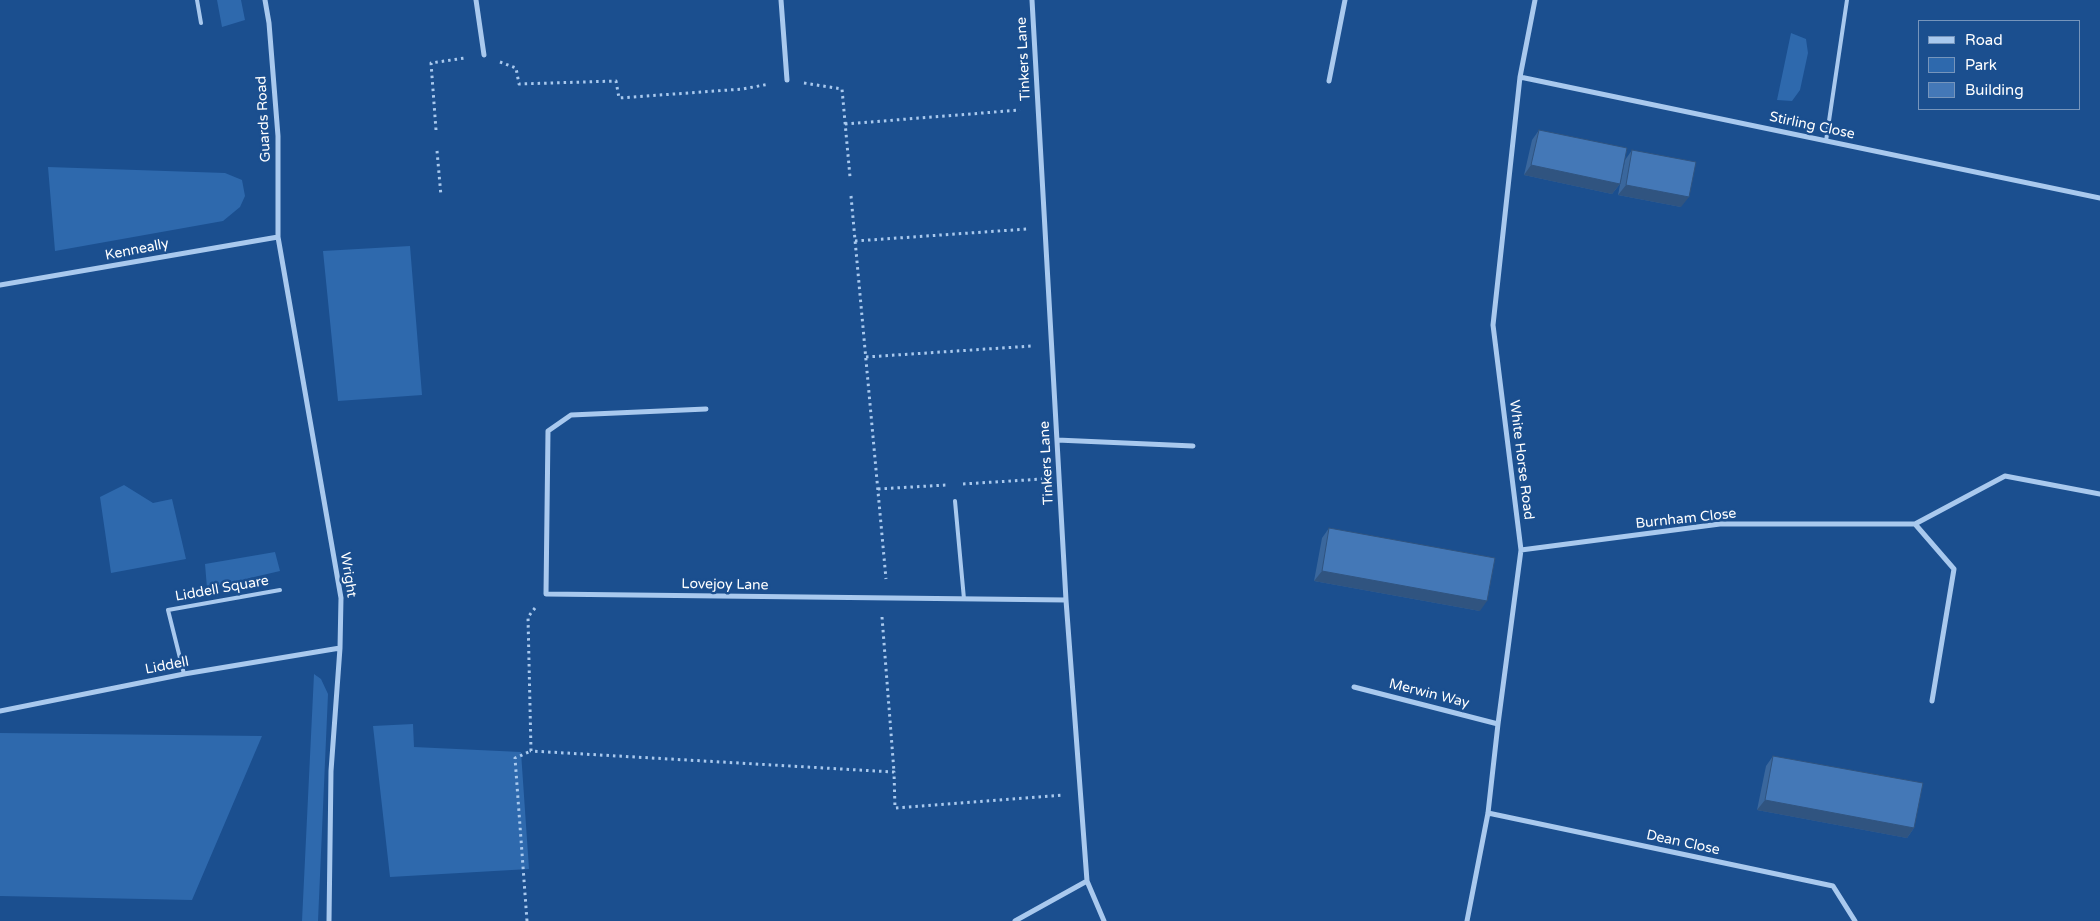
<!DOCTYPE html>
<style>
body{margin:0}
#map{position:relative;width:2100px;height:921px;overflow:hidden;background:#1b4f8f;font-family:"Varela Round",sans-serif}
canvas{display:block}
.legend{position:absolute;left:1918px;top:20px;width:162px;height:90px;box-sizing:border-box;background:#1b4f8f;border:1px solid #7695bc;margin:0;padding:6px 9px;list-style:none;font-size:15px;color:#fff}
.legend li{display:flex;align-items:center;gap:10px;height:25px}
.legend b{width:25px;border:1px solid #7695bc}
</style>
<div id="map">
<canvas width="2100" height="921"></canvas>
<ul class="legend">
<li><b style="height:6px;background:#a9c9ee"></b>Road</li>
<li><b style="height:14px;background:#2e69ad"></b>Park</li>
<li><b style="height:14px;background:#4478b7"></b>Building</li>
</ul>
</div>
<script>
const ctx = document.querySelector('canvas').getContext('2d');
ctx.lineJoin = 'round';
function paint(path, color) {
  ctx.fillStyle = color;
  ctx.fill(path, 'evenodd');
}
function toPath(rows) {
  const path = new Path2D();
  for (const r of rows) {
    path.moveTo(r[0], r[1]);
    for (let i = 2; i < r.length; i += 2) path.lineTo(r[i], r[i + 1]);
  }
  return path;
}
function stroke(path, color, width, dash) {
  ctx.strokeStyle = color;
  ctx.lineWidth = width;
  ctx.lineCap = dash ? 'butt' : 'round';
  ctx.setLineDash(dash || []);
  ctx.stroke(path);
}
function drawText(font, color, halo, rows, align = 'center') {
  ctx.font = font + ' "Varela Round",sans-serif';
  ctx.lineWidth = 5;
  ctx.setLineDash([]);
  ctx.textBaseline = 'middle';
  ctx.strokeStyle = halo;
  ctx.fillStyle = color;
  for (const [text, x, y, turn = 0] of rows) {
    ctx.save();
    ctx.translate(x, y);
    ctx.rotate((+turn || 0) * Math.PI / 180);
    ctx.textAlign = isNaN(turn) ? turn : align;
    if (halo) ctx.strokeText(text, 0, 0);
    ctx.fillText(text, 0, 0);
    ctx.restore();
  }
}
paint(toPath([
 [217,0,241,0,245,20,222,27],
 [1791,33,1806,39,1808,53,1800,90,1792,101,1777,100],
 [48,167,225,173,242,180,245,196,240,207,223,221,55,251],
 [410,246,422,395,338,401,323,251],
 [124,485,153,503,172,499,186,559,111,573,100,497],
 [275,552,280,571,207,588,205,564],
 [314,674,321,679,328,694,318,921,302,921],
 [413,724,414,747,521,752,529,869,390,877,373,726],
 [0,733,262,736,192,900,0,896]
]), '#2e69ad');
stroke(toPath([
 [500,62,516,68,519,84,616,81,619,98,743,89,769,84],
 [804,83,842,89,850,177],
 [845,124,1020,110],
 [436,130,431,63,465,58],
 [437,151,441,196],
 [851,196,886,579],
 [855,241,1027,229],
 [866,357,1032,346],
 [963,484,1042,479],
 [878,489,947,485],
 [535,608,528,617,531,751,894,772,895,808,1063,795],
 [882,617,894,772],
 [527,921,515,758,531,751]
]), '#a9c9ee', 3, [2.5, 4]);
stroke(toPath([
 [197,0,201,23],
 [1826,141,1847,0],
 [955,501,964,599],
 [184,674,168,610,280,590]
]), '#a9c9ee', 4);
stroke(toPath([
 [265,0,269,23,278,136,278,237,341,598,340,648,331,771,329,921],
 [476,0,484,55],
 [781,0,787,80],
 [1032,0,1066,600,1087,881,1104,921],
 [1520,77,2100,198],
 [1329,81,1345,0],
 [0,285,278,237],
 [706,409,571,415,548,431,546,594,1066,600],
 [1057,440,1193,446],
 [1915,524,2005,476,2100,494],
 [1521,550,1720,524,1915,524,1954,569,1932,701],
 [1354,687,1498,724],
 [0,711,184,674,340,648],
 [1488,813,1833,886,1855,921],
 [1015,921,1087,881],
 [1467,921,1488,813,1498,724,1521,550,1493,325,1520,77,1535,0]
]), '#a9c9ee', 5);
paint(toPath([
 [1539,130,1620,184,1612,194,1524,175,1532,140],
 [1632,150,1681,207,1618,195,1625,160],
 [1329,528,1480,611,1314,581,1322,538],
 [1773,756,1914,828,1907,838,1757,810,1766,766]
]), '#3a679d');
paint(toPath([
 [1531,165,1620,184,1612,194,1524,175],
 [1626,185,1689,197,1681,207,1618,195],
 [1322,571,1487,601,1480,611,1314,581],
 [1765,800,1914,828,1907,838,1757,810]
]), '#305480');
const building = toPath([
 [1539,130,1627,148,1620,184,1531,165,1539,130],
 [1632,150,1696,162,1689,197,1626,185,1632,150],
 [1329,528,1495,558,1487,601,1322,571,1329,528],
 [1773,756,1923,783,1914,828,1765,800,1773,756]
]);
paint(building, '#4478b7');
stroke(building, '#305480', 1);
drawText('14px', '#fff', '#1b4f8f', [
 ["Tinkers Lane",1024,59,-93],
 ["Guards Road",264,119,-93],
 ["Stirling Close",1812,126,12],
 ["Kenneally",137,250,-11],
 ["White Horse Road",1521,460,83],
 ["Tinkers Lane",1047,463,-93],
 ["Burnham Close",1686,519,-6],
 ["Wright",348,575,81],
 ["Lovejoy Lane",725,585,1],
 ["Liddell Square",222,589,-10],
 ["Liddell",167,666,-11],
 ["Merwin Way",1429,694,14],
 ["Dean Close",1683,843,12]
]);
</script>
